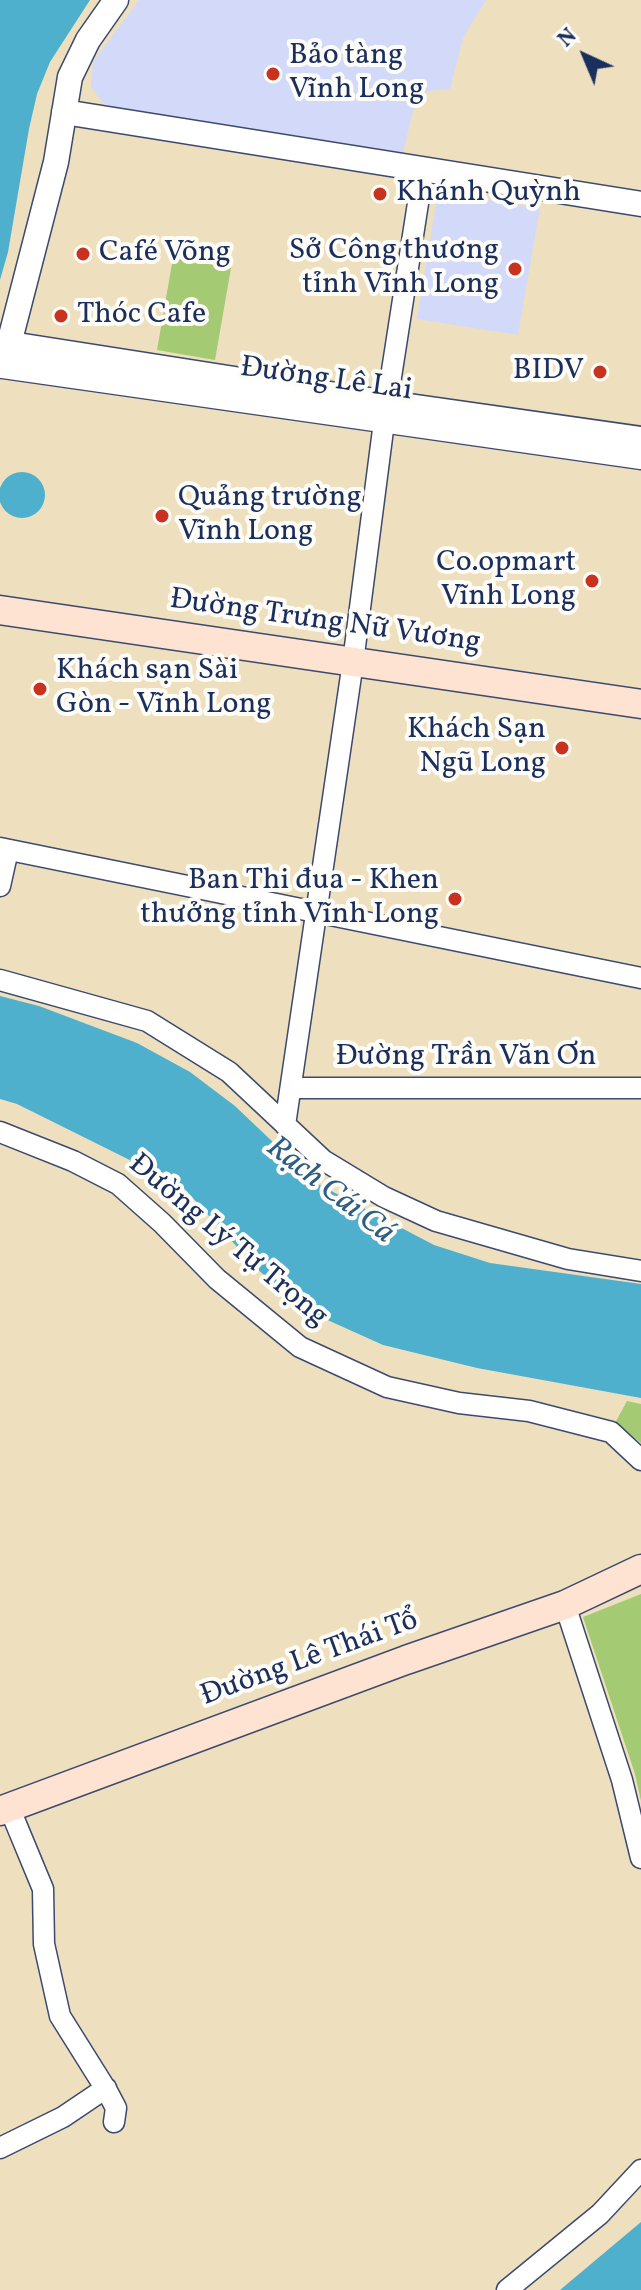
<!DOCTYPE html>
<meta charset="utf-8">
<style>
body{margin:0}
#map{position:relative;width:641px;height:2290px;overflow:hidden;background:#eee0bf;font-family:Vollkorn,serif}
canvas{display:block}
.north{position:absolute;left:545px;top:16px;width:80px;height:80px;-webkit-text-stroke:6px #fdfcf7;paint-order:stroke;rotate:316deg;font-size:22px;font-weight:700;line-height:32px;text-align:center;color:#1b2f5e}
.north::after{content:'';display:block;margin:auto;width:28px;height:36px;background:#1b2f5e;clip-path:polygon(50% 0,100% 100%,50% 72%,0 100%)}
</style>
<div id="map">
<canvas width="641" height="2290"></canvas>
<div class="north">N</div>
</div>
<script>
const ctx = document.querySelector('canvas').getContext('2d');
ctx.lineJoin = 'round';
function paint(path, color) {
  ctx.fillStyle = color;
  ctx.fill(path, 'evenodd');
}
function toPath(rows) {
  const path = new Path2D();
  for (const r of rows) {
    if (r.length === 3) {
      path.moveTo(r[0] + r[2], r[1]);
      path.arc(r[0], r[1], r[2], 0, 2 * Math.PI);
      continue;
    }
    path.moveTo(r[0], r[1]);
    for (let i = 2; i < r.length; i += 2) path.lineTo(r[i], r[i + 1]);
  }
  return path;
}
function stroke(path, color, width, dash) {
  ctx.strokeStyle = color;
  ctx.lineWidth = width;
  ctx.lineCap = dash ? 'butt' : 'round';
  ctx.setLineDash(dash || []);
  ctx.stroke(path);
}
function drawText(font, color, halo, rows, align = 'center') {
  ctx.font = font + ' Vollkorn,serif';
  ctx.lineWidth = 8;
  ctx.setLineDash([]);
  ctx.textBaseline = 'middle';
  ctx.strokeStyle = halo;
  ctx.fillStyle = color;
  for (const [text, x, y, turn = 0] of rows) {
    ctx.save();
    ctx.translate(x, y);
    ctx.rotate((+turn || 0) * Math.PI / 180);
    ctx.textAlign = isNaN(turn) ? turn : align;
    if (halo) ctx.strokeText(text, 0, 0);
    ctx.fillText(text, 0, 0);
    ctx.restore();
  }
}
paint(toPath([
 [139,0,486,0,463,38,450,89,427,91,413,111,402,157,121,110,103,103,91,87,93,62],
 [438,192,540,208,518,335,417,319]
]), '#d3d9f9');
paint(toPath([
 [173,258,231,268,215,360,157,350],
 [627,1401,641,1404,641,1443,615,1423],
 [641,1594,641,1801,635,1774,583,1617]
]), '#a4ca74');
paint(toPath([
 [0,0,90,0,50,62,37,94,29,129,8,252,0,280],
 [22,495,23],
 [0,996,39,1006,137,1043,190,1072,235,1106,316,1183,434,1245,490,1263,641,1284,641,1398,477,1368,383,1345,323,1318,287,1294,257,1269,182,1186,17,1104,0,1099],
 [641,2222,641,2290,560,2290]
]), '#4eb0cd');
const minor = toPath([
 [0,848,641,978],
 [0,886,8,850],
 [0,980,147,1021,229,1072,323,1160,384,1197,436,1221,568,1259,641,1271],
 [291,1088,641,1088],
 [285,1125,353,662,384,422,423,171],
 [0,1132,73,1161,118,1184,162,1223,217,1279,300,1347,387,1387,459,1403,529,1411,611,1432,641,1460],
 [565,1605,622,1780,641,1858],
 [9,1807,43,1889,44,1944,60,2016,107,2091,116,2108,114,2122],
 [0,2148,63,2117,106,2088],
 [507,2290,600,2214,641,2170]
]);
const tertiary = toPath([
 [64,112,641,204],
 [11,344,388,403,641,439],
 [5,359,56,162,70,77,88,40,116,0],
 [3,366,641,457]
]);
const secondary = toPath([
 [0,610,641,704],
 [0,1811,406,1660,565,1605,641,1569]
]);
stroke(minor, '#3b4a6d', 23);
stroke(tertiary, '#3b4a6d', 27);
stroke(secondary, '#3b4a6d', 31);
stroke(minor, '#fff', 20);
stroke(tertiary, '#fff', 24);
stroke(secondary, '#fee3d2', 28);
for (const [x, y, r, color] of [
 [273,74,8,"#c8321e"],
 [380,194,8,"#c8321e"],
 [83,254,8,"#c8321e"],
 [515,269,8,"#c8321e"],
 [61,316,8,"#c8321e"],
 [600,372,8,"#c8321e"],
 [162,516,8,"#c8321e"],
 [592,581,8,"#c8321e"],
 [40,689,8,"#c8321e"],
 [562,748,8,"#c8321e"],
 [455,899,8,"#c8321e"]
]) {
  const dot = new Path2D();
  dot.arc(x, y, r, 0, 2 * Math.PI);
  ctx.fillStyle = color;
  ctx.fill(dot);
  stroke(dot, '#fdfcf7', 3);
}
drawText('30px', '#1b2f5e', '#fdfcf7', [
 ["Bảo tàng",289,57],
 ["Vĩnh Long",289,91],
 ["Khánh Quỳnh",396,194],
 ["Sở Công thương",499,252,"right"],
 ["tỉnh Vĩnh Long",499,286,"right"],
 ["Café Võng",99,254],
 ["Thóc Cafe",77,316],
 ["BIDV",584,372,"right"],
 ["Quảng trường",178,499],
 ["Vĩnh Long",178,533],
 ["Co.opmart",576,564,"right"],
 ["Vĩnh Long",576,598,"right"],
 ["Khách sạn Sài",56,672],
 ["Gòn - Vĩnh Long",56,706],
 ["Khách Sạn",546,731,"right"],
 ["Ngũ Long",546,765,"right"],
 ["Ban Thi đua - Khen",439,882,"right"],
 ["thưởng tỉnh Vĩnh Long",439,916,"right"]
], 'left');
drawText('30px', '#1b2f5e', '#fdfcf7', [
 ["Đường Lê Lai",326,381,8],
 ["Đường Trưng Nữ Vương",325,623,8],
 ["Đường Trần Văn Ơn",466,1058],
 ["Đường Lý Tự Trọng",227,1242,40],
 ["Đường Lê Thái Tổ",310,1660,-20]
]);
drawText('italic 32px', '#2d5c85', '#fdfcf7', [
 ["Rạch Cái Cá",329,1192,38]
]);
</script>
